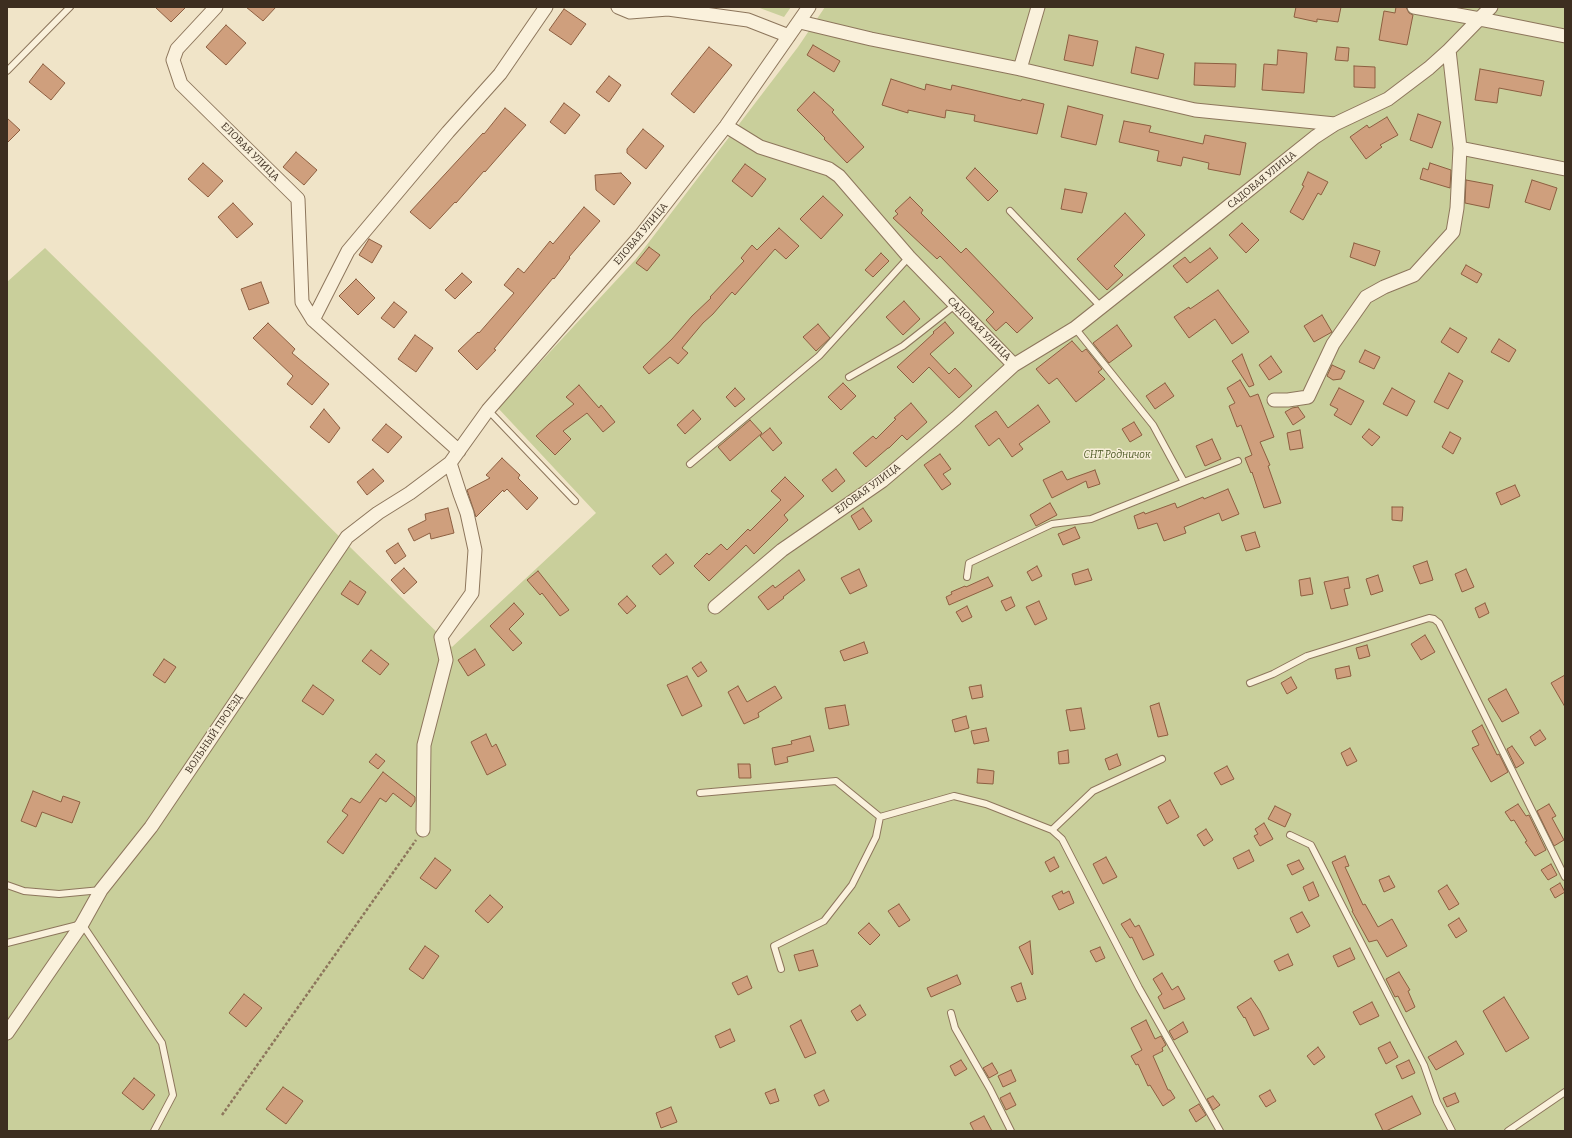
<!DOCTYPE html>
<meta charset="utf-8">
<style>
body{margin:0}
#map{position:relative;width:1572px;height:1138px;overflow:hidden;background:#f0e4c8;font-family:Bitter,serif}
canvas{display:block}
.frame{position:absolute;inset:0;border:8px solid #3d2e20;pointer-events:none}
</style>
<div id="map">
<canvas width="1572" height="1138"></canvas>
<div class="frame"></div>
</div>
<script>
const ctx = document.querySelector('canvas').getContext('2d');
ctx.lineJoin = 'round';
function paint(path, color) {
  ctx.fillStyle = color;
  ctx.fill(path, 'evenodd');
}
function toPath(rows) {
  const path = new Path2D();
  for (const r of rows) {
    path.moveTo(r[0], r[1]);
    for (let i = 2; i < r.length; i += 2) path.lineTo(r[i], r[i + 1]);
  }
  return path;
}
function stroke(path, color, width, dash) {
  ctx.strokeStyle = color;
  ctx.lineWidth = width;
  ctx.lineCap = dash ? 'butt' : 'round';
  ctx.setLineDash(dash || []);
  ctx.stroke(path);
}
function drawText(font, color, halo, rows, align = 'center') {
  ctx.font = font + ' Bitter,serif';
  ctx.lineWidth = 3;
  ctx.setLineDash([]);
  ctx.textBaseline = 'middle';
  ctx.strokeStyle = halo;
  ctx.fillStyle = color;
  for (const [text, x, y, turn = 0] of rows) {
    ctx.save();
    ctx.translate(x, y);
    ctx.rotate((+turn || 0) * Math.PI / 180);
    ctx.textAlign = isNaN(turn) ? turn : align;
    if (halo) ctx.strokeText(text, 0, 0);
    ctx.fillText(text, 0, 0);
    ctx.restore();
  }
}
paint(toPath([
 [757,7,791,7,784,17],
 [825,7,1565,7,1565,1131,7,1131,7,282,45,248,452,647,596,513,498,408,636,259,798,47]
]), '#c9cf9b');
const building = toPath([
 [155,7,186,7,171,22,155,7],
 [246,7,276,7,263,21,246,7],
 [1296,7,1341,7,1338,22,1317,19,1317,22,1294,17,1296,7],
 [1396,7,1406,7,1409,13,1413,15,1407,45,1379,40,1384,11,1395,13,1396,7],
 [564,9,586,24,571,45,549,30,564,9],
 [226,25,246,43,226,65,206,47,226,25],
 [1069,35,1098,41,1093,66,1064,60,1069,35],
 [813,45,840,61,834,72,807,55,813,45],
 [709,47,732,65,694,113,671,94,709,47],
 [1136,47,1164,54,1158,79,1131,73,1136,47],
 [1337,47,1349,48,1348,61,1335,60,1337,47],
 [1278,50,1307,53,1304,93,1262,90,1264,64,1277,65,1278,50],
 [1195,63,1236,64,1235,87,1194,85,1195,63],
 [43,64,65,83,51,100,29,82,43,64],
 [1354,66,1375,67,1375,88,1354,87,1354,66],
 [1480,69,1544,81,1541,96,1499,88,1497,103,1475,100,1480,69],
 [609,76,621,85,609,102,596,92,609,76],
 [891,79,925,90,926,84,951,90,952,85,1021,101,1022,99,1044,104,1037,134,974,121,975,115,946,110,945,118,908,110,908,113,882,105,891,79],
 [814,92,834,110,832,112,864,147,847,163,824,139,825,138,797,110,814,92],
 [564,103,580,115,565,134,550,122,564,103],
 [1068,106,1103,115,1096,145,1061,137,1068,106],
 [505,108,526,125,485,172,484,171,456,203,455,202,430,229,410,212,483,133,484,134,505,108],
 [1418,114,1441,122,1432,148,1410,140,1418,114],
 [1387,117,1398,135,1380,145,1382,147,1366,159,1350,137,1367,125,1369,128,1387,117],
 [7,118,20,130,7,143,7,118],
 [1124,121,1151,126,1149,132,1203,144,1205,135,1246,143,1240,175,1208,169,1209,163,1183,157,1181,166,1157,161,1159,151,1119,142,1124,121],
 [643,129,664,146,646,169,627,153,627,149,643,129],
 [296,152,317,170,304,185,283,167,296,152],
 [203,163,223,181,208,197,188,179,203,163],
 [1430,163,1451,170,1450,188,1420,179,1423,168,1428,170,1430,163],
 [745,164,766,179,752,197,732,181,745,164],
 [975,168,998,191,988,201,966,178,975,168],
 [1308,172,1328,182,1321,195,1318,193,1303,220,1290,212,1304,186,1302,185,1308,172],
 [621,173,631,183,614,205,596,190,595,175,621,173],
 [1466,180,1493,185,1489,208,1465,203,1466,180],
 [1532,180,1557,188,1550,210,1525,202,1532,180],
 [1065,189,1087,193,1082,213,1061,209,1065,189],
 [823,196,843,215,821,239,800,219,823,196],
 [910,197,923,210,921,213,961,253,966,248,1033,318,1017,333,1006,322,996,331,986,320,994,312,940,256,937,259,893,218,898,214,895,211,910,197],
 [233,203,253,224,237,238,218,217,233,203],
 [584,207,600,221,569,257,570,258,554,279,553,278,494,349,496,350,477,370,458,351,478,332,479,333,514,293,504,285,518,268,524,273,550,241,553,244,584,207],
 [1125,213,1145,235,1114,266,1123,275,1107,290,1077,259,1125,213],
 [1242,223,1259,240,1246,253,1229,235,1242,223],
 [779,228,799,246,786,259,775,249,735,295,732,292,713,314,703,323,682,348,688,353,678,364,670,357,649,374,643,367,672,339,692,316,711,298,710,297,744,261,741,258,752,245,757,250,779,228],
 [369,239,382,246,372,263,359,255,369,239],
 [1354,243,1380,251,1375,266,1350,257,1354,243],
 [649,247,660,255,647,271,636,263,649,247],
 [1210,248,1218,258,1187,283,1173,266,1185,257,1190,263,1210,248],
 [881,253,889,261,873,277,865,270,881,253],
 [1466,265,1482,274,1477,283,1461,274,1466,265],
 [462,273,472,282,455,299,445,290,462,273],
 [356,279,375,298,358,315,339,296,356,279],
 [261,282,269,303,249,310,241,289,261,282],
 [1218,290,1249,332,1232,344,1215,319,1189,338,1174,317,1189,307,1190,309,1218,290],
 [904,301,920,319,903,335,886,317,904,301],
 [394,302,407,312,394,328,381,318,394,302],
 [1322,315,1332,332,1314,342,1304,326,1322,315],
 [945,322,954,333,930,354,949,374,955,368,972,386,959,398,929,367,913,383,897,367,934,333,933,332,945,322],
 [268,323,295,349,292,353,329,384,312,405,287,384,293,376,253,338,268,323],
 [818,324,830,338,816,351,803,337,818,324],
 [1117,325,1132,346,1109,363,1093,343,1117,325],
 [1450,328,1467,338,1458,353,1441,342,1450,328],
 [415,335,433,348,416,372,398,359,415,335],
 [1499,339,1516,350,1509,362,1491,352,1499,339],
 [1072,341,1082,352,1086,349,1102,369,1098,372,1105,379,1076,402,1057,378,1049,384,1036,369,1072,341],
 [1365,350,1380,357,1374,369,1359,362,1365,350],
 [1242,354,1254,385,1249,387,1232,361,1242,354],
 [1271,356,1282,372,1269,380,1259,365,1271,356],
 [1332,365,1345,371,1341,379,1333,380,1327,376,1332,365],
 [1449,373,1463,381,1448,409,1434,402,1449,373],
 [1240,380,1250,397,1258,394,1274,437,1260,442,1270,465,1268,466,1281,503,1264,508,1252,472,1251,473,1245,458,1252,455,1241,425,1237,427,1229,406,1235,403,1227,388,1240,380],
 [843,383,856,396,841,410,828,397,843,383],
 [1165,383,1174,396,1155,409,1146,396,1165,383],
 [579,385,599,408,601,405,615,422,603,432,587,413,563,431,571,439,555,455,536,436,549,424,574,404,566,397,579,385],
 [735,388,745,399,735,407,726,397,735,388],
 [1339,388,1364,401,1351,425,1334,415,1338,409,1330,405,1339,388],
 [1392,388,1415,401,1407,416,1383,404,1392,388],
 [911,403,927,422,907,440,902,435,889,448,888,448,866,467,853,453,873,436,876,439,896,419,894,418,911,403],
 [1038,405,1050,422,1019,444,1023,449,1012,457,999,438,989,446,975,426,996,411,1008,428,1038,405],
 [1298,407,1305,417,1293,425,1285,412,1292,408,1298,407],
 [324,409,340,428,329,443,310,427,324,409],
 [693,410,701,419,685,434,677,425,693,410],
 [750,420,762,433,730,461,718,447,750,420],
 [1134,422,1142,435,1130,442,1122,429,1134,422],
 [386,424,402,437,388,453,372,440,386,424],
 [770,428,782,443,773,451,760,436,770,428],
 [1369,429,1380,437,1372,446,1362,437,1369,429],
 [1300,430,1303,448,1290,450,1287,433,1300,430],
 [1450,432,1461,438,1453,454,1442,447,1450,432],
 [1212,439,1221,459,1205,466,1196,446,1212,439],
 [940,454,951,469,943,474,951,484,942,490,924,465,940,454],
 [502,458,520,475,518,478,538,498,527,510,507,489,504,492,503,490,476,517,467,490,490,478,486,475,502,458],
 [373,469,384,481,367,495,357,482,373,469],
 [836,469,845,481,832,492,822,480,836,469],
 [1095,470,1100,484,1088,488,1086,481,1052,498,1043,480,1062,471,1067,480,1095,470],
 [785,477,804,496,784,515,788,520,754,554,746,545,709,581,694,566,707,553,709,555,721,544,727,550,748,529,750,531,781,500,771,491,785,477],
 [1515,485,1520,496,1501,505,1496,493,1515,485],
 [1228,489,1239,514,1222,521,1219,513,1184,527,1186,533,1164,541,1157,523,1138,529,1134,516,1144,512,1145,514,1175,503,1177,508,1203,497,1204,499,1228,489],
 [1050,503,1057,515,1036,526,1030,515,1050,503],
 [1392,507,1403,507,1402,521,1392,520,1392,507],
 [448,508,454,533,431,539,430,533,414,541,408,529,426,520,425,514,448,508],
 [863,508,872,521,859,530,851,516,863,508],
 [1075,527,1080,538,1063,545,1058,534,1075,527],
 [1255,532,1260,547,1246,551,1241,536,1255,532],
 [398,543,406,556,395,564,386,551,398,543],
 [666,554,674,563,660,575,652,566,666,554],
 [1427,561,1433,580,1420,584,1413,566,1427,561],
 [1037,566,1042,576,1032,581,1027,572,1037,566],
 [404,568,417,582,404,594,391,580,404,568],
 [859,569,867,586,850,594,841,578,859,569],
 [1088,569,1092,580,1075,585,1072,574,1088,569],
 [1466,569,1474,587,1462,592,1455,574,1466,569],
 [799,570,805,580,783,597,784,598,768,610,758,597,773,585,775,588,799,570],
 [538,571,569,610,560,616,542,593,540,595,527,580,538,571],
 [1378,575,1383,591,1371,595,1366,579,1378,575],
 [988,577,993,586,949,605,946,597,952,594,951,592,965,586,966,587,988,577],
 [1348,577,1350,588,1344,589,1348,605,1331,609,1324,582,1348,577],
 [1310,578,1313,594,1301,596,1299,580,1310,578],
 [350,581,366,592,358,605,341,594,350,581],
 [627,596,636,606,627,614,618,604,627,596],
 [1011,597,1015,606,1006,611,1001,601,1011,597],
 [1039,601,1047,619,1035,625,1026,607,1039,601],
 [514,603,524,614,509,629,522,643,513,651,490,626,514,603],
 [1485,603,1489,613,1479,618,1475,608,1485,603],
 [967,606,972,617,962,622,956,612,967,606],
 [1425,635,1435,652,1421,660,1411,644,1425,635],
 [864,642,868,653,844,661,840,651,864,642],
 [1367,645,1370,656,1359,659,1356,648,1367,645],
 [475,649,485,665,468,676,458,660,475,649],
 [371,650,389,664,380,675,362,661,371,650],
 [164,659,176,667,165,683,153,675,164,659],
 [701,662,707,671,698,677,692,668,701,662],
 [1349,666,1351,676,1337,679,1335,669,1349,666],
 [1565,675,1565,707,1551,683,1565,675],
 [687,676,702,706,682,716,667,685,687,676],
 [1291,677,1297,688,1287,694,1281,683,1291,677],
 [313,685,334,700,323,715,302,701,313,685],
 [981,685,983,697,972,699,969,687,981,685],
 [738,686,747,702,775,686,782,698,758,713,759,717,744,724,728,692,738,686],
 [1506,689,1519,713,1502,722,1488,699,1506,689],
 [1159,703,1168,735,1158,737,1150,706,1159,703],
 [845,705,849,725,829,729,825,708,845,705],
 [1081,708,1085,729,1070,731,1066,710,1081,708],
 [966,716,969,728,955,732,952,720,966,716],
 [1482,725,1497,755,1499,754,1508,772,1491,782,1472,748,1479,745,1472,731,1482,725],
 [986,728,989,741,974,744,971,731,986,728],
 [1540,730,1546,739,1535,746,1530,737,1540,730],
 [486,734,492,747,496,744,506,765,487,775,471,742,486,734],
 [810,736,814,751,787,757,788,762,775,765,772,748,792,744,791,741,810,736],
 [1512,746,1524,763,1516,768,1507,749,1512,746],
 [1350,748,1357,761,1347,766,1341,753,1350,748],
 [1068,750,1069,763,1059,764,1058,752,1068,750],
 [376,754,385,761,378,769,369,762,376,754],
 [1117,754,1121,765,1109,770,1105,759,1117,754],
 [738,764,750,764,751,778,739,778,738,764],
 [1227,766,1234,779,1221,785,1214,773,1227,766],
 [978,769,994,771,993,784,977,783,978,769],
 [383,772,415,797,415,801,411,807,393,793,386,802,380,798,343,854,327,842,348,815,342,811,351,798,360,803,383,772],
 [33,791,61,802,63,796,80,802,72,823,42,812,36,827,21,821,33,791],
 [1170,800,1179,817,1167,824,1158,807,1170,800],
 [1518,804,1526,816,1529,815,1546,850,1535,856,1525,842,1527,841,1514,820,1511,821,1505,812,1518,804],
 [1549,804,1556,816,1552,818,1564,840,1554,846,1537,811,1549,804],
 [1275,806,1291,814,1285,827,1268,819,1275,806],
 [1264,823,1273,839,1260,846,1254,836,1258,834,1255,829,1264,823],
 [1206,829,1213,840,1204,846,1197,835,1206,829],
 [1249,850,1254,861,1238,869,1233,858,1249,850],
 [1345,856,1349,866,1345,867,1363,905,1365,904,1378,927,1392,919,1407,946,1387,957,1377,940,1369,942,1352,911,1353,911,1332,862,1345,856],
 [1054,857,1059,867,1050,872,1045,862,1054,857],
 [1106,857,1117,877,1103,884,1093,864,1106,857],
 [435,858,451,870,436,889,420,878,435,858],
 [1299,860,1304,869,1292,875,1287,865,1299,860],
 [1551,864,1557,875,1548,880,1541,870,1551,864],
 [1389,876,1395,887,1384,892,1379,880,1389,876],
 [1313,882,1319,896,1309,901,1303,887,1313,882],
 [1560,883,1565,892,1555,898,1550,889,1560,883],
 [1447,885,1459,904,1449,910,1438,891,1447,885],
 [1062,891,1063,894,1069,891,1074,903,1059,910,1052,896,1062,891],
 [490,895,503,907,488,923,475,911,490,895],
 [899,904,910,920,899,927,888,911,899,904],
 [1302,912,1310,926,1297,933,1290,918,1302,912],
 [1459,918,1467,931,1456,938,1448,925,1459,918],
 [1130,919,1135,927,1139,925,1154,955,1143,960,1132,937,1130,938,1121,924,1130,919],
 [869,923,880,935,870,945,858,933,869,923],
 [1030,941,1033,974,1032,975,1019,947,1030,941],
 [425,946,439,956,423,979,409,969,425,946],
 [1100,947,1105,958,1096,962,1090,951,1100,947],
 [1350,948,1355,959,1338,967,1333,956,1350,948],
 [813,950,818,966,799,971,794,955,813,950],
 [1288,954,1293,965,1279,971,1274,961,1288,954],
 [1399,972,1410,990,1408,991,1415,1007,1406,1012,1398,996,1395,997,1386,979,1399,972],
 [1162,973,1172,990,1178,986,1185,999,1164,1009,1158,997,1162,994,1153,979,1162,973],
 [957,975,961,984,931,997,927,988,957,975],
 [747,976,752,988,738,995,732,983,747,976],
 [1021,983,1026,999,1017,1002,1011,987,1021,983],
 [244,994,262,1008,246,1027,229,1013,244,994],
 [1504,997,1529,1038,1506,1052,1483,1011,1504,997],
 [1251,998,1260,1011,1269,1029,1254,1036,1245,1017,1244,1018,1237,1007,1251,998],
 [1372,1002,1379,1016,1360,1025,1353,1012,1372,1002],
 [860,1005,866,1015,857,1021,851,1011,860,1005],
 [801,1020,816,1053,805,1058,790,1026,801,1020],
 [1146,1020,1155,1039,1161,1036,1166,1045,1162,1048,1163,1051,1153,1056,1168,1090,1170,1090,1175,1098,1163,1106,1150,1085,1148,1086,1138,1064,1136,1065,1131,1056,1142,1050,1131,1028,1146,1020],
 [1183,1022,1188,1032,1174,1040,1169,1031,1183,1022],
 [730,1029,735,1041,720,1048,715,1036,730,1029],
 [1456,1041,1464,1054,1436,1070,1428,1057,1456,1041],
 [1390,1042,1398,1057,1386,1064,1378,1048,1390,1042],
 [1318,1047,1325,1057,1314,1065,1307,1056,1318,1047],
 [961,1060,967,1069,955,1076,950,1066,961,1060],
 [1409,1060,1415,1073,1402,1079,1396,1066,1409,1060],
 [992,1063,998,1073,989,1078,983,1068,992,1063],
 [1011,1070,1016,1081,1003,1087,998,1076,1011,1070],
 [134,1078,155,1095,143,1110,122,1093,134,1078],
 [283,1087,303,1101,286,1124,266,1109,283,1087],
 [775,1089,779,1101,770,1104,765,1093,775,1089],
 [824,1090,829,1101,819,1106,814,1095,824,1090],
 [1270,1090,1276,1101,1266,1107,1259,1096,1270,1090],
 [1010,1093,1016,1105,1006,1110,1000,1098,1010,1093],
 [1455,1093,1459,1102,1447,1107,1443,1098,1455,1093],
 [1213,1096,1220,1105,1213,1110,1207,1099,1213,1096],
 [1412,1096,1421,1114,1386,1131,1383,1131,1375,1114,1412,1096],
 [1199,1104,1206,1115,1196,1122,1189,1110,1199,1104],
 [671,1107,677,1122,661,1128,656,1113,671,1107],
 [984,1116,992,1131,974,1131,970,1123,984,1116]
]);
paint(building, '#cf9f7d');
stroke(building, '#8d5f41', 1);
const lane = toPath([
 [7,71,70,7],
 [1010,211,1101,307],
 [1075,328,1153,425,1184,482,1238,461],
 [849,377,903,346,955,305],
 [488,410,575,501],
 [690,464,819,356,909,257],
 [967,577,969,563,1052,524,1091,519,1184,482],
 [1250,683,1273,674,1307,656,1429,618,1434,619,1439,623,1565,877],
 [700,793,836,781,880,817,954,796,986,804,1052,830,1062,839,1139,988,1220,1131],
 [1052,830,1093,791,1162,759],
 [1290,835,1311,845,1424,1065,1437,1102,1452,1131],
 [7,885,24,891,59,894,101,890],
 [7,943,82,924,162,1043,173,1095,154,1131],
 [781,969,774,946,824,921,852,885,876,837,880,817],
 [951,1013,955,1028,990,1089,1011,1131],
 [1508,1131,1565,1092]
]);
const street = toPath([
 [216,7,177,49,173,60,181,84,298,199,302,302,313,320],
 [618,7,630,12,668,9,748,20,789,36],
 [1414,7,1480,19,1565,36],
 [1491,7,1449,50,1460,148,1565,169],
 [800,22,871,39,1020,69,1195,110,1335,124,1388,99,1429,68,1449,50],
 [1020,69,1038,7],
 [726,126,760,147,829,169,839,176,909,257,1014,365,1075,328,1220,213,1315,137,1335,124],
 [1274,400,1288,400,1308,397,1333,344,1366,297,1384,287,1414,275,1453,232,1457,208,1460,148],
 [459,451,313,320,348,251,448,132,500,74,546,7],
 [715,607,782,550,882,481,956,418,1014,365],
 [423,830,424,745,446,660,441,637,472,593,475,550,467,513,460,494,450,463],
 [7,1033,82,924,101,890,151,827,347,537,378,513,410,493,450,463,488,410,641,235,726,126,809,7]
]);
stroke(lane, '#8d765c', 8);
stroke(street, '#8d765c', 15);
stroke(toPath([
 [222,1115,416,840]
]), '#8d765c', 2.5, [3, 2]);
stroke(lane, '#faf1dc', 6);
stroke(street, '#faf1dc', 13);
drawText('10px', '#3d2e20', '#f7eed8', [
 ["ЕЛОВАЯ УЛИЦА",250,152,45],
 ["САДОВАЯ УЛИЦА",1262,180,-39],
 ["ЕЛОВАЯ УЛИЦА",641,234,-50],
 ["САДОВАЯ УЛИЦА",979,329,45],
 ["ЕЛОВАЯ УЛИЦА",868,489,-36],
 ["ВОЛЬНЫЙ ПРОЕЗД",214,734,-56]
]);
drawText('italic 10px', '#4d5a26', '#f7eed8', [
 ["СНТ Родничок",1117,455]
]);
</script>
